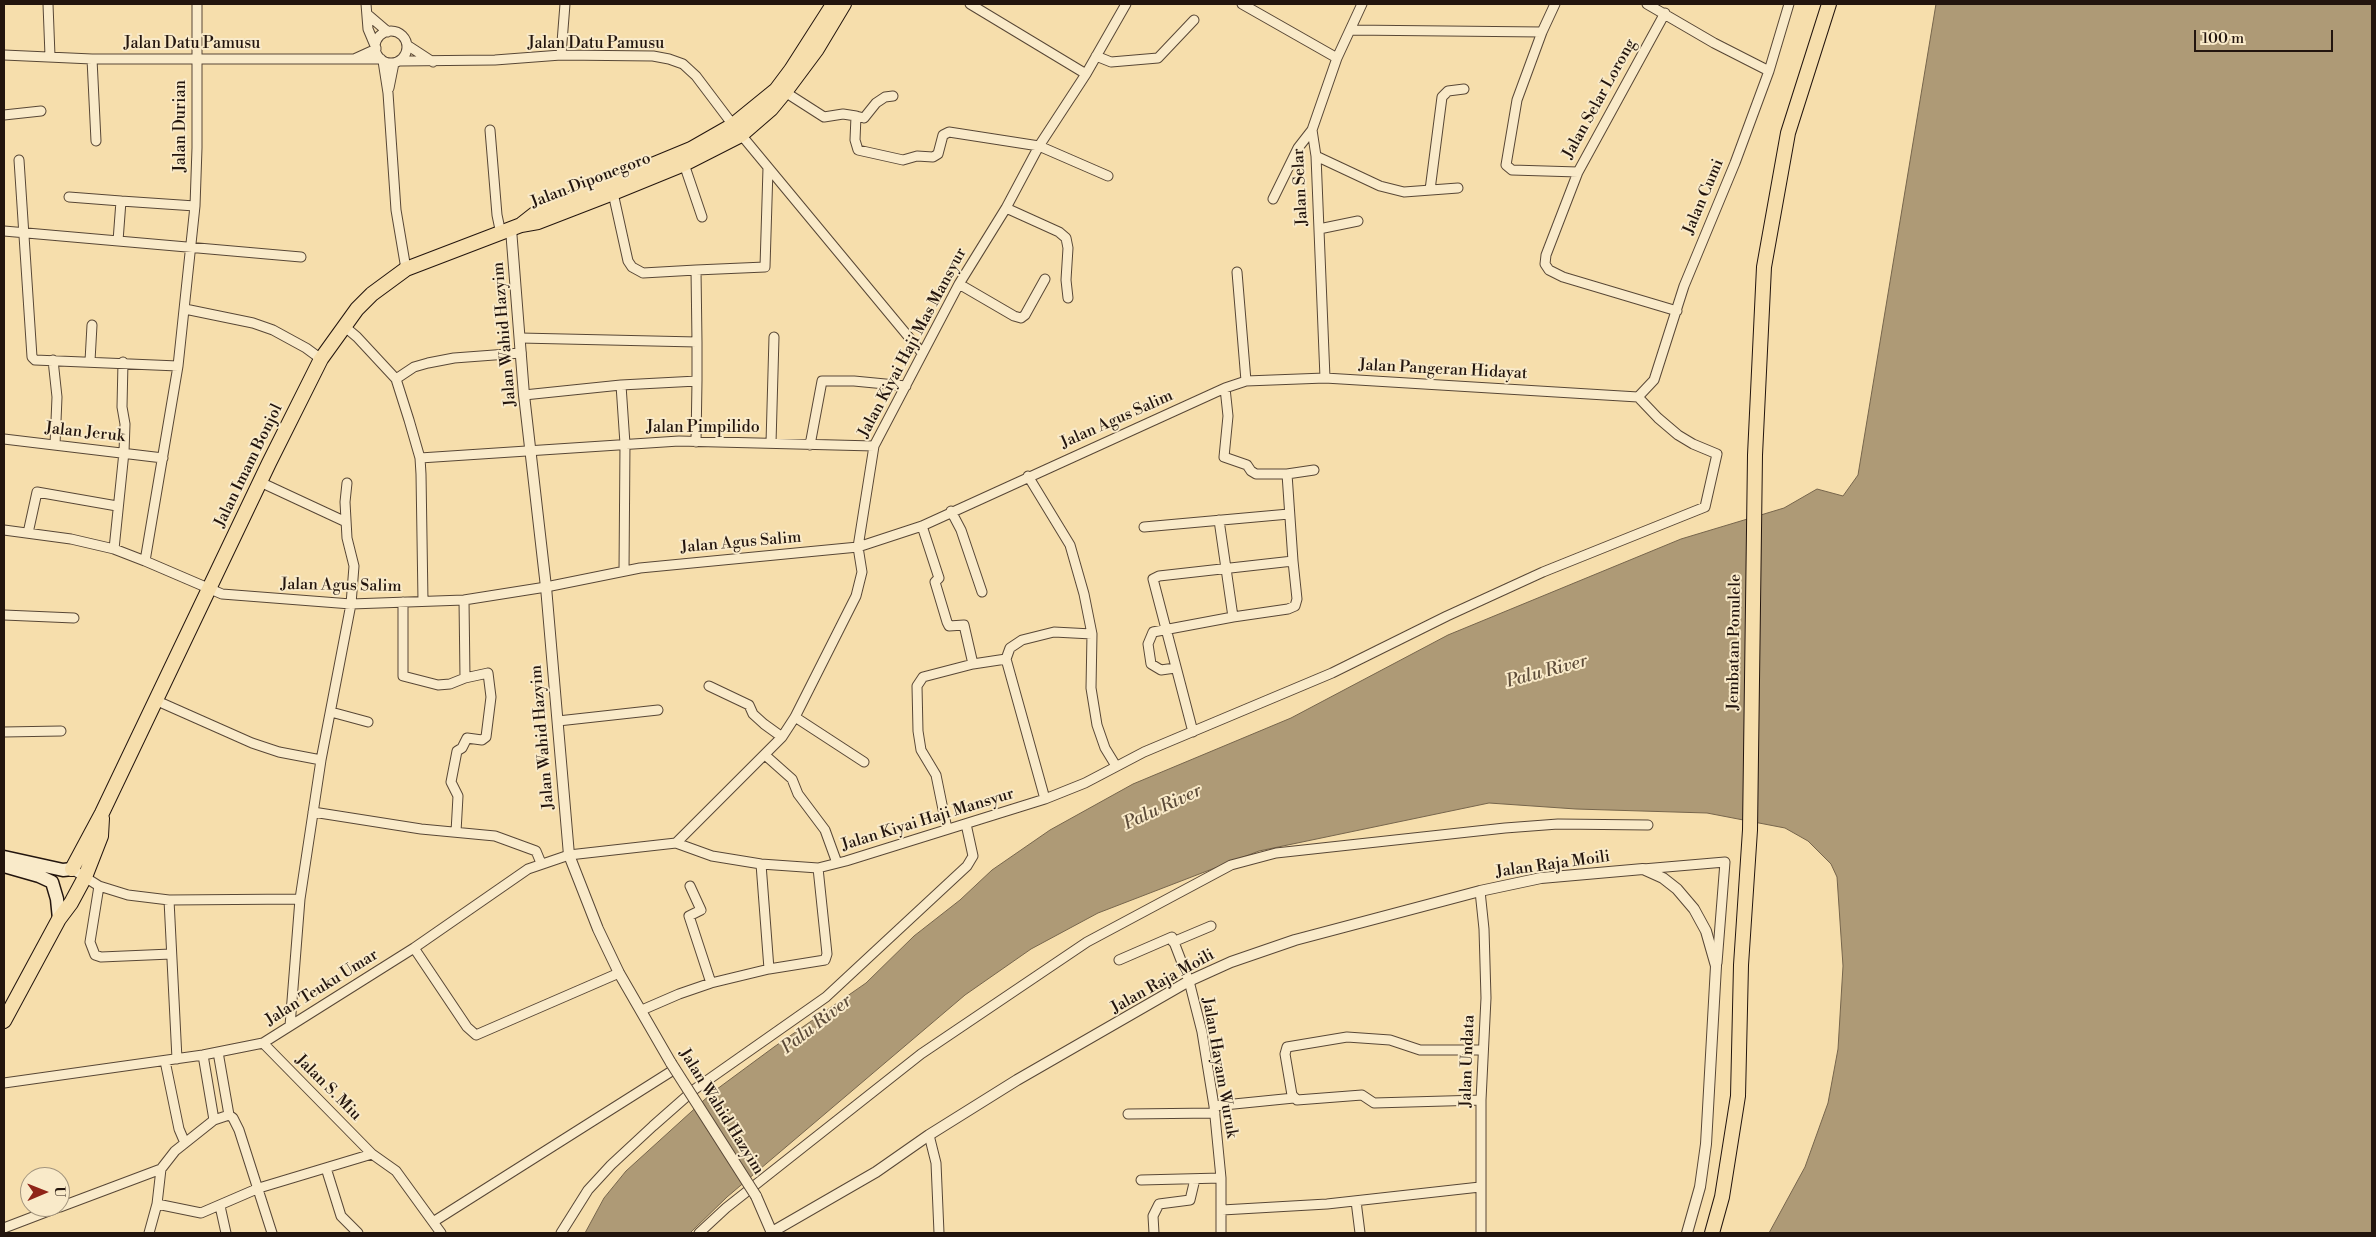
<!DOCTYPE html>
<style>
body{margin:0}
#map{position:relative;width:2376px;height:1237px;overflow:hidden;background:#f6deac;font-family:"Libre Bodoni",serif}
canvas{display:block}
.frame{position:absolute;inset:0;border:5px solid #23150e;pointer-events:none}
.north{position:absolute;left:20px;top:1167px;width:50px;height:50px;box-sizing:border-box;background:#f9eac9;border:1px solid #a3957e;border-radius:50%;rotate:89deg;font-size:14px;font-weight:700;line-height:20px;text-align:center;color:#23150e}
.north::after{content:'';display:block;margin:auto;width:18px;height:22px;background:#8f2418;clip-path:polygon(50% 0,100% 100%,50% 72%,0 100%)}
.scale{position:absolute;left:2194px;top:30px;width:139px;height:22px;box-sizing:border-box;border:2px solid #23150e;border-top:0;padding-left:6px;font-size:15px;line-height:18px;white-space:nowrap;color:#23150e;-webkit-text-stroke:4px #f9eac9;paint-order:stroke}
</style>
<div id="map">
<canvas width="2376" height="1237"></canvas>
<div class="frame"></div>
<div class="north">U</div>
<div class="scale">100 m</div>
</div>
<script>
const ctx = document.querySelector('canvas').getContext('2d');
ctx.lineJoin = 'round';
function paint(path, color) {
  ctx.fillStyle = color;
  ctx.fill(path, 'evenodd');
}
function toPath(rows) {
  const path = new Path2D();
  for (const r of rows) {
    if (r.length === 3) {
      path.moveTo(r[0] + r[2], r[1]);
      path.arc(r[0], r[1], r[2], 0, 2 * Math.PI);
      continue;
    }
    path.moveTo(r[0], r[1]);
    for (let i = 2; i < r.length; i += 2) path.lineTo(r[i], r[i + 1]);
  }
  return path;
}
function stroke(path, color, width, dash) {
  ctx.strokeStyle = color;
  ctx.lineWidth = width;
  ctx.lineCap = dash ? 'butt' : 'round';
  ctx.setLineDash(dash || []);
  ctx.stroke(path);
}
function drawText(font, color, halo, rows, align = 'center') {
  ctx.font = font + ' "Libre Bodoni",serif';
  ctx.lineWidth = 4;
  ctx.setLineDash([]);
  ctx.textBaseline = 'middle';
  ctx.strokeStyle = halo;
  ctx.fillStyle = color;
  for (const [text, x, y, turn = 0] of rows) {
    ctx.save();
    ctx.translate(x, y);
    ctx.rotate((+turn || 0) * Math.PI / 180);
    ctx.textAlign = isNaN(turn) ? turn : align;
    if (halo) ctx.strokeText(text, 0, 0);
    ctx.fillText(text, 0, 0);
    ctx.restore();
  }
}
const water = toPath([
 [1936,4,2372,4,2372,1233,1769,1233,1805,1167,1828,1103,1838,1049,1843,966,1837,877,1831,864,1808,841,1785,828,1707,813,1576,809,1489,803,1259,851,1098,913,1031,949,965,995,727,1197,690,1233,585,1233,604,1198,626,1171,713,1092,774,1047,866,983,914,936,960,900,992,870,1050,830,1133,784,1291,718,1448,635,1681,539,1784,508,1817,489,1843,496,1858,475,1936,4]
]);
paint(water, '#ae9a76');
stroke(water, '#76654c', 1);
const minor = toPath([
 [48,4,50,56],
 [366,4,368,29,376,48],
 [970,4,1086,74],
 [1242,4,1337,58],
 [1647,4,1714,43,1769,71],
 [367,14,388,32],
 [1350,30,1542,32,1555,4],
 [391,47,16],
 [1542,32,1517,100,1506,165,1512,170,1578,172,1665,13],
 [407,45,433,62],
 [4,55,92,59,381,59],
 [561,55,565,4],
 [1096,56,1111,62,1158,58,1194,20],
 [92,59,96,141],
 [354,59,376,49],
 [383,61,388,93,396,210,406,269],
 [400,61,495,60,561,55,653,56,669,59,683,64,696,76,733,125,922,353],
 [389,88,394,63],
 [785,92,824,117,843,114,856,116,855,140,858,150,903,160,917,156,933,157,938,154,943,135,949,132,1039,146,1108,176],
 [4,115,41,111],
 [856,116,864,118,876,103,885,97,893,96],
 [490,130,497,215,501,234],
 [1316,156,1380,186,1404,192,1458,188],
 [19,160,32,357,35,360,178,366],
 [684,164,702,217],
 [1578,172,1546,255,1545,264,1549,270,1563,277,1677,311],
 [1430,190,1442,97,1448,91,1464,89],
 [69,197,121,201],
 [1273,199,1298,148,1312,130],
 [1006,208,1059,232,1066,238,1068,248,1066,280,1068,298],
 [1319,229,1358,221],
 [4,231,301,257],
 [118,241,121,201,195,206],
 [696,270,765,267,768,168],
 [1237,272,1246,381],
 [959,284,1014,316,1021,318,1025,315,1045,279],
 [185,309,253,323,273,330,306,348,321,359],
 [344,326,357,337,396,379,409,420,420,458,421,474,423,601],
 [520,338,697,342,696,270,643,273,632,267,628,261,613,193],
 [697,342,697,381],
 [53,360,57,397,55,445],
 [90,361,92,325],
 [1325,378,1316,156,1312,130,1337,58,1362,4],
 [396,379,414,367,428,363,454,358,521,353],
 [621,385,625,444,624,571],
 [1225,388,1228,416,1224,457,1247,465,1251,471,1256,474,1287,474,1314,470],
 [524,395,621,385,697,381,696,442],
 [1638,397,1654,380,1684,286,1735,163,1769,71,1789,4],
 [4,439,163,458],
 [771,443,774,337],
 [810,445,822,381,854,381,906,386],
 [420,458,679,441,874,446],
 [260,482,346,522],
 [951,511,961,530,982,592],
 [1219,520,1233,617,1288,609,1295,606,1297,599,1293,561],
 [922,526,939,578,935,582,947,622,949,626,964,625,973,664],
 [1144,527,1289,514],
 [4,530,71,539,114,549,145,561,222,594,351,604,464,600,546,587,640,568,858,547,922,526,1225,388,1246,381,1325,378,1638,397],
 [28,533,37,492,117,506],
 [114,549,124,452,125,424,122,407,123,362],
 [145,561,178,366,195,206,197,148,197,4],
 [403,602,403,676,438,685,450,684,465,678],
 [4,615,74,618],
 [1092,634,1091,688,1097,725,1105,748,1116,766],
 [1006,659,1045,799],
 [1175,668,1161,670,1151,664,1148,644,1153,632,1233,617],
 [709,686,749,705,753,714,764,724,782,737],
 [155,700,252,743,279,752,321,760],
 [331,712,368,722],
 [795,717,864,762],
 [558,721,658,710],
 [4,732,61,731],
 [1193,732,1153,579,1159,576,1293,561,1287,474],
 [765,755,792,779,798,794,825,830,837,863],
 [313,812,421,829,495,836,536,851,541,863],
 [947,829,936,775,921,750,918,731,917,686,923,677,973,664,1006,659,1010,648,1022,640,1054,632,1092,634,1084,594,1070,545,1028,476],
 [456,832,458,796,451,782,457,751,462,748,467,738,482,740,486,737,491,697,488,673,465,678,464,600],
 [676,843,712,856,761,864,818,868,846,861,1045,799,1085,783,1144,752,1332,673,1447,616,1543,572,1705,507,1717,454,1693,444,1678,435,1658,418,1638,397],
 [761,864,769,969],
 [72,869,99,886,128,895,169,900,300,899],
 [1643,869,1725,862,1717,963],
 [99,886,90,942,95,955,101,957,171,954],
 [690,886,701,910,689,916,711,983],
 [1480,891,1484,929,1486,998,1481,1100,1481,1233],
 [169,900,177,1059],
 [1173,942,1211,926],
 [414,948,467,1027,476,1035,619,973],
 [1119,960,1172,937,1189,981,1202,1032,1214,1106,1221,1178,1221,1233],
 [642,1010,679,994,711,983,769,969,825,960,827,954,818,868],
 [290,1026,300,899,321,760,351,604,354,566,347,538,345,502,347,483],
 [263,1043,372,1154],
 [218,1052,229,1115],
 [203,1055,214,1120],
 [165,1061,179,1129,185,1143],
 [4,1083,203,1055,263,1043,414,948,528,869,569,855,676,843,782,737,795,717,856,596,862,572,858,547,874,446,959,284,1006,208,1039,146,1086,74,1126,4],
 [1481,1100,1374,1103,1362,1095,1297,1100,1292,1095,1285,1054,1287,1047,1347,1037,1390,1040,1420,1050,1483,1050],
 [1214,1106,1294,1098],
 [1128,1114,1215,1113],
 [929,1135,936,1163,939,1233],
 [326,1168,341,1216,358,1233],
 [1141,1180,1221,1178],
 [1356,1201,1360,1233],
 [157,1204,201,1213,259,1188,372,1154,396,1171,433,1222,675,1069],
 [220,1206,226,1233],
 [60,1207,161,1169,175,1151,214,1120,229,1115,233,1118,239,1130,272,1233],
 [1222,1210,1327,1204,1480,1187],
 [433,1222,441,1233],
 [4,1228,59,1207],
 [149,1233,157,1204,161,1169],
 [561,1233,588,1190,611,1165,653,1126,695,1089,826,997,967,866,973,856,966,824],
 [699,1233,726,1208,921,1054,1087,942,1231,865,1276,853,1505,828,1558,824,1648,825],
 [1154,1233,1153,1216,1159,1204,1190,1200,1195,1179]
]);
const tertiary = toPath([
 [511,229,524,395,546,587,569,855,598,929,619,973,671,1063],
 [756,1196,772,1233],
 [772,1232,876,1172,929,1135,1017,1080,1189,981,1231,962,1295,940,1480,891,1541,878,1643,869,1663,878,1677,889,1694,909,1706,931,1716,966,1706,1144,1700,1187,1687,1233]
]);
const secondary = toPath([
 [4,857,63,870,72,869],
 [4,866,39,876,52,882,57,899,59,919]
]);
const primary = toPath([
 [1712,1233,1722,1197,1738,1096,1741,965,1750,830,1755,455,1764,267,1788,133,1829,4]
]);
const trunk = toPath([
 [522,224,536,213,691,149,733,125,776,90,791,70,832,6],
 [72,869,102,813,269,463,321,359,357,309,372,294,406,269,521,225,538,222,613,193,684,164,741,135,771,109,785,92,817,49,844,4],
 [4,1021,59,919,71,903,85,877,101,836,102,818]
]);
stroke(minor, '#584736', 11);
stroke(tertiary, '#584736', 12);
stroke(secondary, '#23150e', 15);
stroke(primary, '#23150e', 16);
stroke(trunk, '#23150e', 16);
stroke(minor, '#f9eac9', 9);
stroke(tertiary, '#f9eac9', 10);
stroke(secondary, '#f9eac9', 12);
stroke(primary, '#f6deac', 14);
stroke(trunk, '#f6deac', 14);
const tertiaryBridge = toPath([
 [671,1063,756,1196]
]);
stroke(tertiaryBridge, '#584736', 12, []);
stroke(tertiaryBridge, '#f9eac9', 10);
drawText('16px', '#23150e', '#f9eac9', [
 ["Jalan Datu Pamusu",192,44],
 ["Jalan Datu Pamusu",596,44],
 ["Jalan Selar Lorong",1600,99,-61],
 ["Jalan Durian",181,126,-90],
 ["Jalan Diponegoro",591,181,-21],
 ["Jalan Selar",1301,187,-93],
 ["Jalan Cumi",1704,197,-67],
 ["Jalan Wahid Hazyim",505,334,-95],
 ["Jalan Kiyai Haji Mas Mansyur",913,343,-62],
 ["Jalan Pangeran Hidayat",1443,370,3],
 ["Jalan Agus Salim",1117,420,-24],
 ["Jalan Pimpilido",703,428],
 ["Jalan Jeruk",85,433,6],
 ["Jalan Imam Bonjol",249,466,-64],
 ["Jalan Agus Salim",741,543,-5],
 ["Jalan Agus Salim",341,586,1],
 ["Jembatan Ponulele",1735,642,-89],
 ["Jalan Wahid Hazyim",543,737,-95],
 ["Jalan Kiyai Haji Mansyur",928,820,-17],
 ["Jalan Raja Moili",1553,865,-8],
 ["Jalan Raja Moili",1163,982,-29],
 ["Jalan Teuku Umar",322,988,-32],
 ["Jalan Undata",1468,1061,-88],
 ["Jalan Hayam Wuruk",1219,1068,80],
 ["Jalan S. Miu",328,1088,45],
 ["Jalan Wahid Hazyim",721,1112,58]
]);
drawText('italic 18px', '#5b4a38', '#f9eac9', [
 ["Palu River",1547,672,-15],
 ["Palu River",1163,808,-25],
 ["Palu River",817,1025,-38]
]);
</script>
